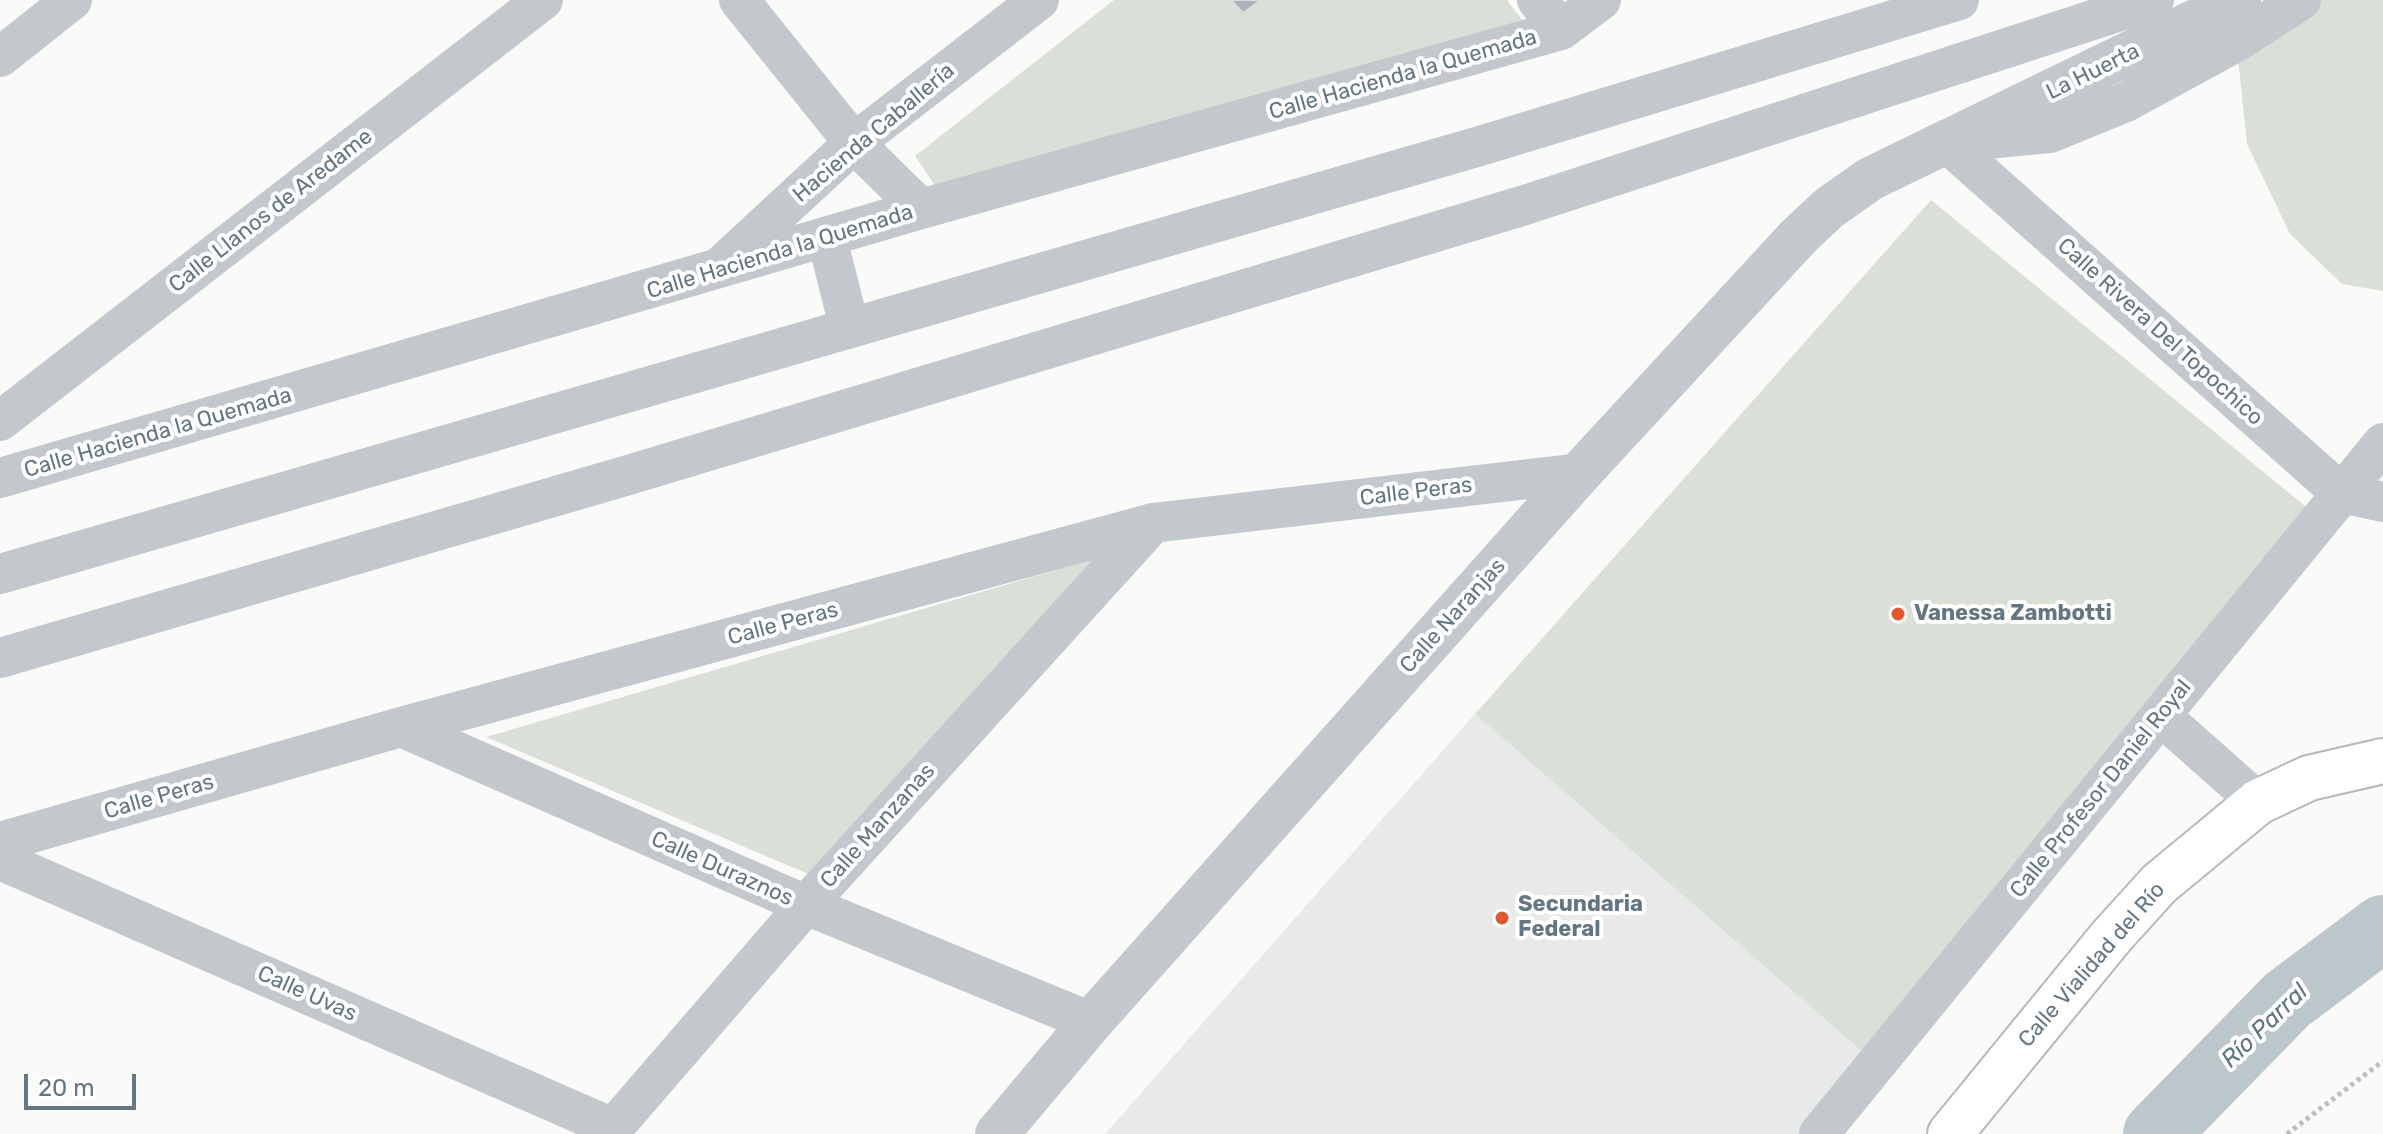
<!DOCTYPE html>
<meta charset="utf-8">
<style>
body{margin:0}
#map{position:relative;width:2383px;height:1134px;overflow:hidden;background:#fafaf8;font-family:Rubik,sans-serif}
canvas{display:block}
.scale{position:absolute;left:24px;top:1074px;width:112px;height:36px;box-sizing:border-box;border:4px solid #657683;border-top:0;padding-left:10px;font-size:24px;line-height:28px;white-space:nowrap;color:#657683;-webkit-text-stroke:6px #fff;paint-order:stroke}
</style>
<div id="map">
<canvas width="2383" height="1134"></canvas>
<div class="scale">20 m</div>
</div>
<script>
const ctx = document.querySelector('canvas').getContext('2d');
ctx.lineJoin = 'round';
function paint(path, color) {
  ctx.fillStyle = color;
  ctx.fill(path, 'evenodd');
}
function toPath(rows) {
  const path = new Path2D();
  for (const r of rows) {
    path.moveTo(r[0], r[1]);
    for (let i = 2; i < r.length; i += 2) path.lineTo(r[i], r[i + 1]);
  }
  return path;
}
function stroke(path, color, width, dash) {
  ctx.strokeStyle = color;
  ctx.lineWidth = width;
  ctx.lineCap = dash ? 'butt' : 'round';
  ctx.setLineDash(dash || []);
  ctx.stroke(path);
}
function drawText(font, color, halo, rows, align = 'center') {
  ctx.font = font + ' Rubik,sans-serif';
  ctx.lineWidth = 8;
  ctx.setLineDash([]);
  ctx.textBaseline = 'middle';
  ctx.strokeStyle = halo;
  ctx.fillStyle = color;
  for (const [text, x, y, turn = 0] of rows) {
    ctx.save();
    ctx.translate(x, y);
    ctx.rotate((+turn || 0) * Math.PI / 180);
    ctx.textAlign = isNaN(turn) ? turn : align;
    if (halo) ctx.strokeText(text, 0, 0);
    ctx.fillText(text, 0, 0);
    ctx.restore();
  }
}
paint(toPath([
 [1475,714,1866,1055,1799,1134,1105,1134]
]), '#e8e9e9');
paint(toPath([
 [1114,0,1507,0,1525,24,945,200,915,156],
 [2290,0,2383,0,2383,291,2342,284,2290,234,2247,144,2237,48],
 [1931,200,2316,515,1866,1055,1475,714],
 [1111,554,820,879,486,737]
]), '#dadfd7');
stroke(toPath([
 [2156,1134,2287,1000,2383,928]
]), '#bbc7cb', 66);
const building = toPath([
 [1231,0,1261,0,1243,13,1231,0]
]);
paint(building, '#aab3b9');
stroke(building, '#dcdcda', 2);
const secondary = toPath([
 [1950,1134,2111,937,2159,884,2258,802,2309,778,2383,761]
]);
stroke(secondary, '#b3babf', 48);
stroke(toPath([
 [2287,1134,2383,1061]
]), '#bbbfc2', 5, [4, 4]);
stroke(toPath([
 [739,0,854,143,921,209],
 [1537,0,1561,30],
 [0,57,72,0],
 [1955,142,2050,133,2126,102,2238,41,2301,0],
 [1947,143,2341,493,2383,502],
 [827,238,849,326],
 [721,266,854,143,1039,0],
 [0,421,543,0],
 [0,478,921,209,1561,30,1601,0],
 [0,574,1480,146,1959,0],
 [0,658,625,476,1525,205,2154,0],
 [2161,716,2258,802],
 [401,727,806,905,1091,1022],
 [0,842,401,727,1153,523,1580,473],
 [0,860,613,1128],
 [608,1134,806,905,1153,523],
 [1819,1134,2383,443]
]), '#c3c8cc', 40);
stroke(toPath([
 [997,1134,1091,1022,1580,473,1799,236,1829,208,1870,179,2239,0]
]), '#c3c8cc', 44);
stroke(secondary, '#fff', 44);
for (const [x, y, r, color] of [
 [1898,614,8,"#e4572e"],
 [1502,918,8,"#e4572e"]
]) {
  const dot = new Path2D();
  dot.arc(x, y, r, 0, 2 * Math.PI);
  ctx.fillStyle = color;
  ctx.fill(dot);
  stroke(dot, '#fff', 3);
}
drawText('22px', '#657683', '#fff', [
 ["La Huerta",2093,72,-26],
 ["Calle Hacienda la Quemada",1403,75,-16],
 ["Hacienda Caballería",874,133,-40],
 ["Calle Llanos de Aredame",271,211,-38],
 ["Calle Hacienda la Quemada",780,252,-17],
 ["Calle Rivera Del Topochico",2160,332,42],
 ["Calle Hacienda la Quemada",158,433,-16],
 ["Calle Peras",1416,492,-7],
 ["Calle Naranjas",1453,616,-48],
 ["Calle Peras",783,624,-15],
 ["Calle Profesor Daniel Royal",2101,789,-51],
 ["Calle Peras",159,797,-16],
 ["Calle Manzanas",878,826,-48],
 ["Calle Duraznos",722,869,24],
 ["Calle Vialidad del Río",2092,965,-49],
 ["Calle Uvas",307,994,24]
]);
drawText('bold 22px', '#657683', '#fff', [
 ["Vanessa Zambotti",1914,614],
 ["Secundaria",1518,905],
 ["Federal",1518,930]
], 'left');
drawText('italic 24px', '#60757c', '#fff', [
 ["Río Parral",2265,1026,-44]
]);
</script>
